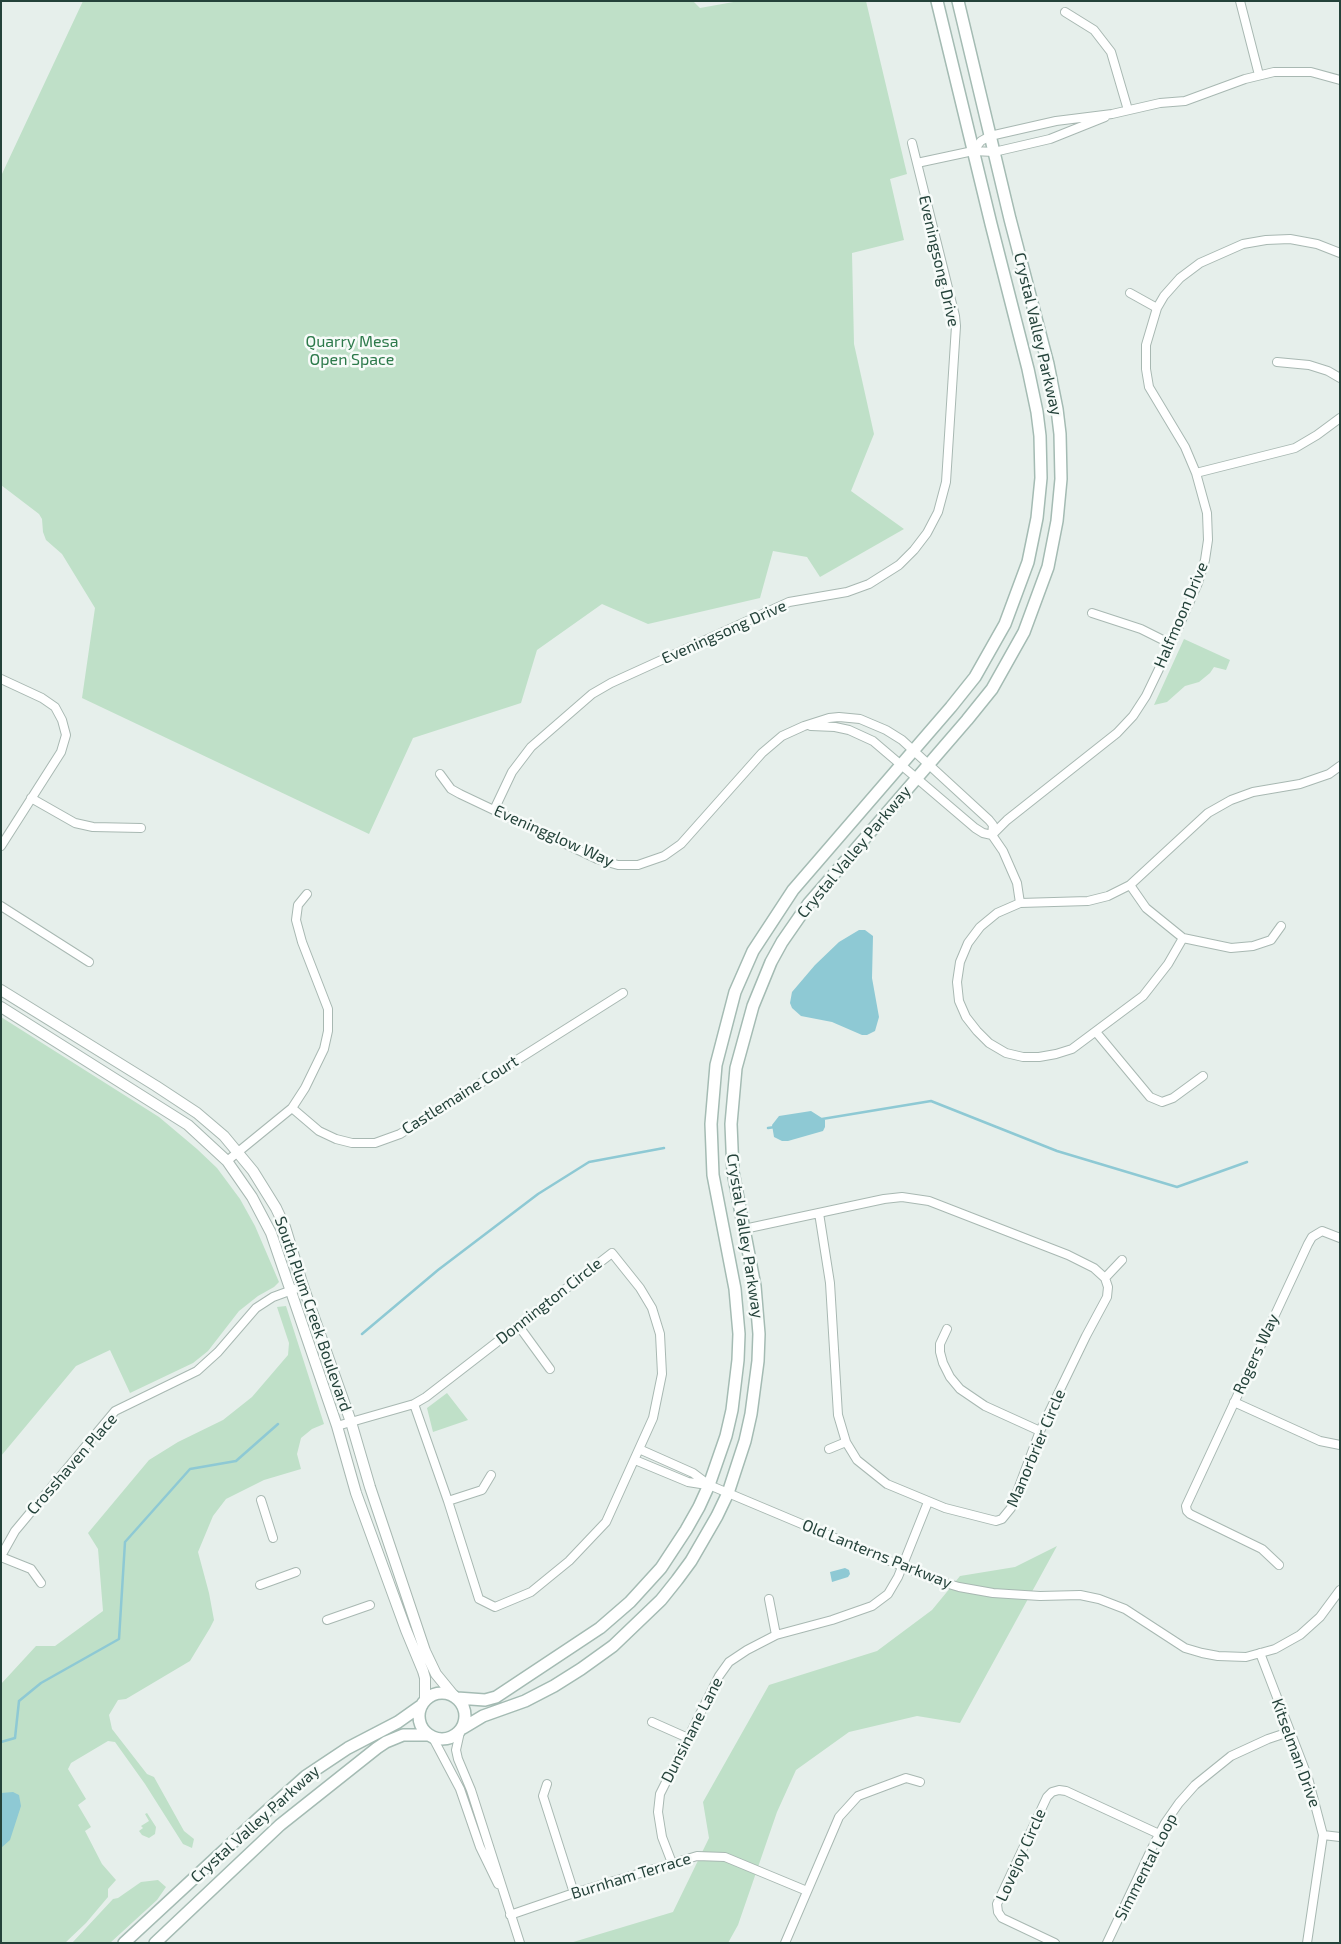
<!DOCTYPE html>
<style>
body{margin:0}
#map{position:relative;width:1341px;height:1944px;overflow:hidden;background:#e6efeb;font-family:"Exo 2",sans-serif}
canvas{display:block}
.frame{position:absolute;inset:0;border:2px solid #24423a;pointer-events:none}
</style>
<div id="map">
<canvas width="1341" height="1944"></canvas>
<div class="frame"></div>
</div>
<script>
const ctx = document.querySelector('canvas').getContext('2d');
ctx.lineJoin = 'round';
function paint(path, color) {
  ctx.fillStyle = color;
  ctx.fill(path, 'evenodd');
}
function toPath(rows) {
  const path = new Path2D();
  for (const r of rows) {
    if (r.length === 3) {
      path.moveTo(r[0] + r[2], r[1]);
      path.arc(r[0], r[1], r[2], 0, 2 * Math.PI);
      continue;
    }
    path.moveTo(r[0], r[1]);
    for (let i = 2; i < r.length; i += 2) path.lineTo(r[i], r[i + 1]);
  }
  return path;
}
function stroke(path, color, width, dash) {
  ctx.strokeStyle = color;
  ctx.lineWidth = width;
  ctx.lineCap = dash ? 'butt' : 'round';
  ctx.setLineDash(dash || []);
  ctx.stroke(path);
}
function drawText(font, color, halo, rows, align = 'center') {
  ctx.font = font + ' "Exo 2",sans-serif';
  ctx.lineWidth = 5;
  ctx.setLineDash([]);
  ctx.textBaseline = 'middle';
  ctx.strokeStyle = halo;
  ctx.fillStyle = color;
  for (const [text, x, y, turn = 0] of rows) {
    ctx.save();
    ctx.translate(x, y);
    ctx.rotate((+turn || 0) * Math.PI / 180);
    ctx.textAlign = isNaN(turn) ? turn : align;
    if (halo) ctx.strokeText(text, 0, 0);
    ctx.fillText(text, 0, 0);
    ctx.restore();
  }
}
paint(toPath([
 [83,1,693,1,700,8,739,1,866,1,907,174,890,179,904,240,852,253,854,344,874,434,851,491,904,529,820,577,807,557,773,551,760,598,648,624,602,604,537,650,521,703,413,738,369,834,82,698,95,608,62,554,46,540,43,532,42,519,39,514,1,485,1,176],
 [1184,639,1230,660,1226,670,1214,667,1210,673,1199,682,1185,686,1167,702,1154,705],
 [1,1017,159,1117,197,1149,217,1168,240,1199,255,1226,279,1282,274,1287,258,1296,239,1311,208,1351,193,1363,130,1393,110,1350,76,1366,1,1456],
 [286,1306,324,1424,312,1429,301,1438,297,1454,301,1469,264,1480,226,1499,213,1516,198,1552,209,1593,214,1620,210,1628,190,1661,126,1699,118,1700,109,1715,112,1729,147,1774,154,1777,184,1831,194,1839,192,1848,183,1844,145,1784,115,1742,108,1741,71,1763,68,1769,86,1799,78,1805,91,1827,85,1831,102,1864,116,1880,108,1889,108,1897,86,1923,65,1943,1,1943,1,1684,36,1646,55,1646,103,1611,98,1549,88,1533,149,1460,178,1442,223,1420,252,1397,288,1355,289,1343,277,1307],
 [447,1393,468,1420,433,1432,427,1408],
 [1057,1546,960,1723,917,1716,849,1732,796,1770,777,1812,738,1925,728,1943,570,1943,673,1912,709,1838,703,1802,769,1685,877,1651,932,1610,960,1576,1015,1567],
 [147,1813,156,1827,155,1834,149,1838,142,1835,139,1831,143,1828,141,1826,149,1821,145,1814],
 [158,1880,166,1887,157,1900,110,1943,72,1943,113,1899,118,1898,141,1882]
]), '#bfe0c8');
paint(toPath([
 [859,930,865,930,873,936,872,978,879,1017,875,1031,867,1035,862,1035,832,1022,801,1016,792,1008,790,1003,792,992,815,965,839,942],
 [811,1111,825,1120,825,1127,823,1131,788,1141,782,1141,774,1137,772,1125,779,1116],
 [845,1568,849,1570,850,1574,848,1577,832,1582,830,1572],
 [13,1792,19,1795,21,1806,10,1840,1,1848,1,1793]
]), '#8ec9d4');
stroke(toPath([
 [822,1119,931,1101,1057,1151,1177,1187,1247,1162],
 [768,1128,775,1127],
 [362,1334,438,1270,538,1194,589,1162,664,1148],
 [1,1742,15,1738,19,1701,41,1683,119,1639,125,1542,190,1469,236,1461,278,1424]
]), '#8ec9d4', 2.5);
const minor = toPath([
 [1240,1,1259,75],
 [1065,12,1094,30,1111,52,1128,110],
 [973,151,981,141,990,136,1056,121,1112,114,1160,103,1185,101,1245,79,1274,72,1311,72,1340,80],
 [917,163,973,151,994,152,1050,139,1105,117],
 [1130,293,1157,308],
 [1277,362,1309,365,1328,371,1340,378],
 [1196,473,1295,448,1317,435,1340,418],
 [1092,613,1141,629,1171,644],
 [1,679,42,698,55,707,62,720,66,735,61,752,1,846],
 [811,726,835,727,849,730,873,741,975,828,983,833,992,835],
 [440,774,451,789,460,794,597,859,618,865,638,865,664,856,681,844,762,753,782,736,804,726,829,718,839,717,860,719,886,730,902,740,989,820,993,825,992,835,1003,851,1017,883,1020,903],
 [31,798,75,823,93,827,141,828],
 [494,810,512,772,531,747,592,694,611,683,789,602,847,592,869,584,899,565,914,550,927,533,938,512,946,482,956,326,955,316,912,143],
 [992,835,1007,820,1117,733,1133,716,1146,696,1171,644,1198,583,1205,560,1208,540,1207,513,1196,473,1185,447,1149,387,1146,369,1146,345,1157,308,1164,296,1180,278,1200,263,1243,244,1266,240,1290,239,1317,244,1340,253],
 [1130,885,1146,908,1183,938,1231,948,1253,946,1271,940,1281,926],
 [1,906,89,962],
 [1183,938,1168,964,1143,996,1072,1049,1056,1054,1039,1057,1023,1057,1006,1053,989,1043,977,1031,966,1017,959,1001,957,982,960,962,968,943,980,927,997,913,1020,903,1088,901,1108,896,1130,885,1208,813,1231,800,1253,792,1300,784,1329,774,1340,766],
 [1096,1032,1150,1097,1162,1102,1173,1098,1203,1076],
 [292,1108,319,1131,336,1139,352,1143,375,1143,400,1134,623,993],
 [227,1161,292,1108,305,1088,324,1049,328,1031,328,1009,302,942,296,920,298,905,307,894],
 [744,1229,884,1199,902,1197,929,1201,1068,1255,1094,1268,1105,1278,1108,1287,1107,1297,1086,1336,1040,1431,1011,1508,1002,1519,996,1521,988,1519,945,1508,887,1484,857,1460,846,1442,838,1415,830,1283,819,1213],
 [1105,1278,1122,1260],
 [518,1325,550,1369],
 [947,1329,940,1344,940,1352,943,1363,950,1377,960,1389,985,1406,1040,1431],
 [1234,1402,1320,1441,1340,1445],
 [337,1426,414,1404,426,1397,612,1253,640,1288,652,1308,660,1334,662,1374,653,1418,606,1522,569,1561,531,1592,495,1607,479,1599,448,1501,414,1404],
 [639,1449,693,1473,709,1485,935,1580,959,1587,993,1593,1040,1596,1080,1595,1099,1599,1125,1609,1185,1648,1202,1653,1218,1656,1246,1657,1275,1649,1300,1635,1320,1617,1340,1590],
 [829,1449,846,1442],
 [635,1460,688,1482,707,1485],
 [261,1500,273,1538],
 [448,1501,482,1490,491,1475],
 [1,1556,15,1531,115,1411,197,1371,218,1352,256,1308,273,1297,303,1286],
 [1,1557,31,1569,41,1583],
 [1279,1565,1262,1549,1190,1514,1187,1511,1186,1506,1308,1244,1312,1237,1322,1231,1340,1238],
 [260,1585,296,1572],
 [769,1599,776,1635],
 [327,1620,370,1605],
 [1260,1653,1308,1778,1323,1835,1307,1943],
 [652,1722,688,1738],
 [460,1732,456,1750,458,1759,471,1790,520,1943],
 [433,1738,460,1789,480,1847,498,1884],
 [547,1784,543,1796,574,1893],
 [1323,1835,1340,1837],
 [672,1863,662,1837,658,1812,660,1794,719,1676,729,1662,747,1650,776,1635,832,1620,872,1606,888,1594,898,1577,928,1502],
 [510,1915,574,1893,697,1856,725,1857,807,1891],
 [785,1943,839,1817,858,1796,906,1778,920,1782],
 [1055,1943,1002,1918,998,1912,997,1904,1047,1797,1052,1792,1059,1790,1066,1791,1159,1834],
 [1107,1943,1152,1848,1165,1823,1179,1803,1195,1785,1231,1756,1268,1739,1289,1732]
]);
const tertiary = toPath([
 [1,990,156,1086,197,1113,224,1136,253,1171,276,1208,285,1227,303,1286,351,1422,370,1487,425,1651,436,1674,454,1696],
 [1,1007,188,1125,227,1161,252,1197,271,1233,337,1426,356,1493,406,1630,423,1671,425,1678,425,1701]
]);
const secondary = toPath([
 [442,1716,23],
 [457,1698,485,1700,496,1697,600,1628,630,1602,661,1568,686,1530,699,1507,709,1485,726,1436,732,1410,738,1360,739,1334,735,1289,713,1175,711,1124,716,1065,735,992,753,951,793,890,951,707,975,677,1005,624,1028,562,1037,518,1041,478,1040,436,1037,412,1028,369,991,224,937,1],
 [463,1728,483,1716,525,1701,554,1686,581,1669,613,1646,661,1600,677,1580,691,1561,717,1516,728,1493,745,1441,751,1414,758,1361,759,1334,755,1286,733,1172,731,1124,736,1068,753,1006,771,962,782,942,809,903,967,720,992,689,1024,632,1048,567,1057,521,1061,479,1060,434,1057,409,1048,364,1010,219,958,1],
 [124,1943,259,1818,306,1776,348,1748,398,1722,422,1705],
 [155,1943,280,1825,377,1748,386,1742,403,1735,429,1735]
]);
stroke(minor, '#a8b8b2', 10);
stroke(tertiary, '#a8b8b2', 12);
stroke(secondary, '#a4bbb3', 14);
stroke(minor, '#fff', 8);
stroke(tertiary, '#fff', 10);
stroke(secondary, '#fff', 11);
drawText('16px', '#24423a', '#f7fbf9', [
 ["Eveningsong Drive",939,261,77],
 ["Crystal Valley Parkway",1038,334,77],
 ["Halfmoon Drive",1181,615,-67],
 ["Eveningsong Drive",724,632,-24],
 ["Eveningglow Way",554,836,24],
 ["Crystal Valley Parkway",854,852,-50],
 ["Castlemaine Court",460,1095,-32],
 ["Crystal Valley Parkway",745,1236,81],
 ["Donnington Circle",549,1301,-38],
 ["South Plum Creek Boulevard",313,1314,71],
 ["Rogers Way",1256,1354,-65],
 ["Manorbrier Circle",1036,1448,-67],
 ["Crosshaven Place",72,1464,-49],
 ["Old Lanterns Parkway",877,1554,22],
 ["Dunsinane Lane",692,1730,-63],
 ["Kitselman Drive",1296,1753,70],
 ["Crystal Valley Parkway",255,1824,-42],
 ["Lovejoy Circle",1021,1855,-66],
 ["Simmental Loop",1146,1867,-63],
 ["Burnham Terrace",631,1876,-17]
]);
drawText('16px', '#2d7a4b', '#f7fbf9', [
 ["Quarry Mesa",352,342],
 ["Open Space",352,360]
]);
</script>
